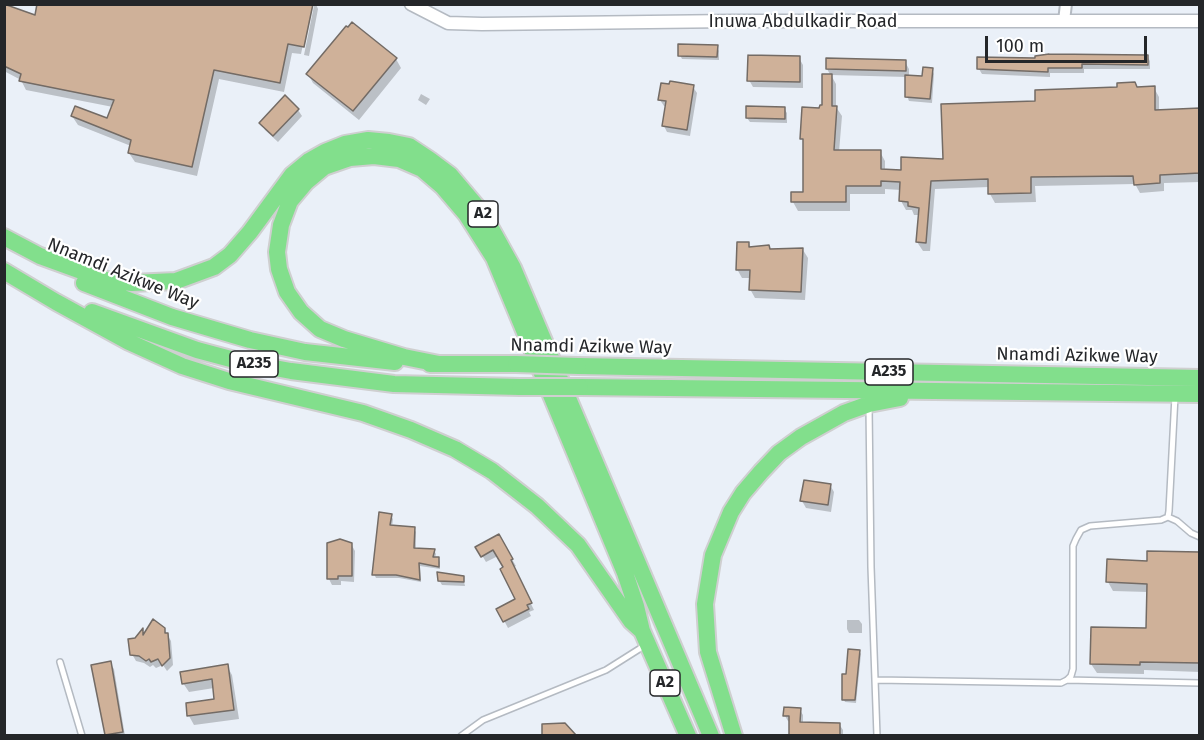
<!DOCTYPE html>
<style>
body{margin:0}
#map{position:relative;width:1204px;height:740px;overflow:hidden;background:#eaf0f8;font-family:"Fira Sans",sans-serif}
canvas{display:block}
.frame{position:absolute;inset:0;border:6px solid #242629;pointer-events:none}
.scale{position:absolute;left:985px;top:36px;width:162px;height:27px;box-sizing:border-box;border:3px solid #242629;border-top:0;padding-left:8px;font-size:18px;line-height:21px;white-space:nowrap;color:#242629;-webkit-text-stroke:4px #fff;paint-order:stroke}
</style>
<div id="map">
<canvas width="1204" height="740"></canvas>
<div class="frame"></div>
<div class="scale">100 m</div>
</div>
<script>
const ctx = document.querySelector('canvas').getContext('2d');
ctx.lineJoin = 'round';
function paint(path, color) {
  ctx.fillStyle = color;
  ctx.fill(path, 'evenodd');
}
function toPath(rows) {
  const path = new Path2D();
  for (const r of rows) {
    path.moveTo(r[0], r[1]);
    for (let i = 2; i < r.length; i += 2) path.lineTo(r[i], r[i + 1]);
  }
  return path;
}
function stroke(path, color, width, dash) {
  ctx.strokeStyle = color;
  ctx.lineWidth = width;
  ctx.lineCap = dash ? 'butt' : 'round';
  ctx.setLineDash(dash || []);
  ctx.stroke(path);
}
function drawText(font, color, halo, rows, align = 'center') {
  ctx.font = font + ' "Fira Sans",sans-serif';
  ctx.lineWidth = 4.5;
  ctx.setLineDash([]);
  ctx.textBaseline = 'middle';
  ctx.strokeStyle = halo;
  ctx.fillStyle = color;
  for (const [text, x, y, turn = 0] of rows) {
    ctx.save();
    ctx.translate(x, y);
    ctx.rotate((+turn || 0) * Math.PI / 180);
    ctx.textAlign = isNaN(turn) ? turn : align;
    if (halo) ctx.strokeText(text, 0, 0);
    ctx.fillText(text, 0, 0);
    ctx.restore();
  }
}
paint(toPath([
 [38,4,316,4,318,9,309,56,304,55,314,6,311,6,301,54,292,53,284,92,219,79,197,176,135,162,129,153,131,146,78,125,72,116,108,120,113,107,26,90,21,80,4,71,4,6,36,17],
 [717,47,719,51,719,60,682,59,680,55],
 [1147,56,1150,61,1150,69,1084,69,1084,73,1050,73,1050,77,982,74,979,69,1037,59],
 [799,58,803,65,803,88,753,87,749,80],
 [396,59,401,68,359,120,313,83,308,74],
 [905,62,909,69,909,77,924,77,932,69,934,74,932,103,909,101,907,96,907,77,831,75,836,84,836,107,842,116,839,152,880,152,885,161,885,171,902,172,945,160,1036,102,1137,88,1154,88,1159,97,1159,111,1200,110,1200,182,1164,183,1164,191,1140,193,1135,184,1035,186,1036,202,995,203,990,194,989,187,935,189,930,251,923,251,917,242,919,215,914,215,912,210,906,210,901,201,901,190,885,189,885,194,850,194,850,211,798,211,793,202,804,194,805,143,802,138,824,107,831,76,827,69],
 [693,87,697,93,690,136,667,132,664,126,667,107,664,106,660,100],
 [421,94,430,99,426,105,418,100],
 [784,109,787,113,787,123,750,122,747,118],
 [298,110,302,116,278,142,265,130,261,123],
 [749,244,751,248,771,250,803,250,808,258,805,300,755,298,750,289,751,278,742,278,737,269],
 [830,485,834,492,831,512,806,508,802,501],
 [391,516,393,519,392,527,414,529,416,532,416,549,434,550,436,554,435,558,438,558,440,562,440,569,420,566,421,582,399,578,376,578,374,574],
 [498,536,516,566,513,568,534,610,529,612,531,616,508,628,498,609,517,600,505,568,498,556,486,562,477,547],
 [351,544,355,551,354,582,341,581,341,585,332,585,329,579],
 [1200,554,1200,672,1144,670,1144,674,1097,673,1091,664,1147,630,1148,592,1113,591,1108,582,1149,562],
 [463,577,465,586,442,585,439,580],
 [847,620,859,620,862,624,862,633,849,633,847,629],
 [164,629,171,641,173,665,167,671,163,665,156,668,153,665,150,667,144,663,136,661,132,654,136,639,142,631,145,635],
 [859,651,861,654,856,703,845,702,844,700,848,676],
 [110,663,114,669,125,736,106,736,93,666],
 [227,666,232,675,239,719,194,725,189,716,187,704,216,700,214,688,189,692,183,683],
 [800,710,803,715,803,724,839,724,843,730,843,736,790,736,790,722,788,721,785,716]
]), '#0003');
const building = toPath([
 [4,4,35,15,37,4,313,4,304,47,288,44,280,83,214,70,192,167,128,153,131,140,71,116,75,106,107,118,114,100,19,81,21,74,4,66,4,4],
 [352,22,397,58,353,111,306,74,346,26,348,27,352,22],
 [678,44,718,45,717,57,678,56,678,44],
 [1049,54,1148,55,1148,65,1082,64,1082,68,1048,68,1048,72,977,69,977,57,1035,58,1035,56,1049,54],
 [748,55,800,56,800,82,747,81,748,55],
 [826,58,906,60,906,71,826,69,826,58],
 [923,67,933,68,930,99,905,97,905,75,922,76,923,67],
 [822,74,832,74,832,106,837,106,834,150,881,150,881,169,901,170,901,157,943,159,941,104,1035,101,1035,90,1117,87,1117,83,1135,82,1137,87,1155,86,1155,110,1200,108,1200,173,1160,175,1160,183,1134,185,1133,176,1031,177,1031,193,988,194,988,179,931,181,926,243,916,242,919,208,908,206,908,202,899,201,900,182,881,181,881,186,846,186,846,202,791,202,791,192,803,192,803,139,800,139,802,107,819,108,820,105,822,105,822,74],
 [670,81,694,85,687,130,662,126,666,101,658,100,661,83,669,84,670,81],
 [285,95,299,109,273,136,259,123,285,95],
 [746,106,785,107,785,119,746,118,746,106],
 [737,242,749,242,749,247,769,245,770,249,803,248,801,292,749,290,750,270,736,270,737,242],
 [804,480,831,484,828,505,800,501,804,480],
 [379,512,392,514,390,525,415,527,414,548,435,549,433,557,439,557,439,567,419,563,420,580,396,575,372,575,379,512],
 [499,534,513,559,511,560,532,603,527,605,529,609,503,622,496,609,515,599,500,569,503,567,493,550,481,557,475,547,499,534],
 [340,539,352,543,352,576,338,576,338,579,327,579,327,543,340,539],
 [1147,551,1200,552,1200,663,1140,662,1140,665,1090,664,1091,627,1146,628,1147,584,1106,582,1107,559,1147,561,1147,551],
 [437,572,464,576,464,582,438,581,437,572],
 [153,619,165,628,165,633,168,633,170,658,162,666,158,659,151,662,149,659,146,661,139,656,130,655,128,639,135,638,143,628,143,635,153,619],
 [848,649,860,650,855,700,842,700,842,674,846,674,848,649],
 [111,661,123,732,105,735,91,665,111,661],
 [228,664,234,710,187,716,186,703,214,699,212,679,182,684,180,672,228,664],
 [784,707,801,708,800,722,840,723,840,735,789,735,789,716,783,716,784,707],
 [565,723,576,735,542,735,542,724,565,723]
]);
paint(building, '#cfb199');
stroke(building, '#736b65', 1.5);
const service = toPath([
 [869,407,871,567,877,736],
 [1168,517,1177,521,1191,533,1200,537],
 [60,662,82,736],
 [876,680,1061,683,1067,680,1071,676,1073,669,1073,546,1076,539,1081,530,1090,526,1161,520,1168,517,1169,511,1175,396],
 [1067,680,1200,683],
 [461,736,483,720,606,670,644,646]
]);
const minor = toPath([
 [1064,21,1066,4]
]);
const tertiary = toPath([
 [411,4,448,23,482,24,733,21,1200,21]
]);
const trunk = toPath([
 [4,237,40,256,106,280,132,283,176,281,214,267,230,255,250,232,292,175,309,161,325,152,345,144,368,140,389,142,409,146,430,160,450,175,483,214,513,268,711,736],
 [4,271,56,302,129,342,182,366,229,381,363,413,411,430,455,449,492,471,537,506,578,545,631,621,641,630],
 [84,283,172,317,250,340,305,352,395,362],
 [92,312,197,350,242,362,291,371,394,384,520,387],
 [430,364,516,364],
 [439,364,404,357,344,339,320,329,301,312,287,292,279,269,277,252,281,225,290,201,306,182,324,167,350,158,374,156,399,159,422,169,443,187,466,214,494,258,625,573,636,606,642,631,688,736],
 [578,366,1200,378],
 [580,387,1200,394],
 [734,736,708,652,705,604,713,555,731,512,743,493,761,472,779,453,801,437,844,413,869,404,900,398]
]);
stroke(service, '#b4bac2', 8);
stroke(minor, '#b4bac2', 14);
stroke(tertiary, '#b4bac2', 15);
stroke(trunk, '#cfcfd0', 20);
stroke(service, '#fff', 5);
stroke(minor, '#fff', 10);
stroke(tertiary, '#fff', 12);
stroke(trunk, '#82df8c', 16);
const trunkBridge = toPath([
 [516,364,578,366],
 [520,387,580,387]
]);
stroke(trunkBridge, '#cfcfd0', 20, []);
stroke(trunkBridge, '#82df8c', 16);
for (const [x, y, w] of [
 [483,214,30],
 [254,364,48],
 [889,372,48],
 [665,683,30]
]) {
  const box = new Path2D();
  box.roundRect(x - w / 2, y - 13, w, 26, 4.5);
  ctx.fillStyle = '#fff';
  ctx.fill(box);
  stroke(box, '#242629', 1.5);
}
drawText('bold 16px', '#242629', null, [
 ["A2",483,214],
 ["A235",254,364],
 ["A235",889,372],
 ["A2",665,683]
]);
drawText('18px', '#242629', '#fff', [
 ["Inuwa Abdulkadir Road",803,22],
 ["Nnamdi Azikwe Way",123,274,22],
 ["Nnamdi Azikwe Way",591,347,1],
 ["Nnamdi Azikwe Way",1077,356,1]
]);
</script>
